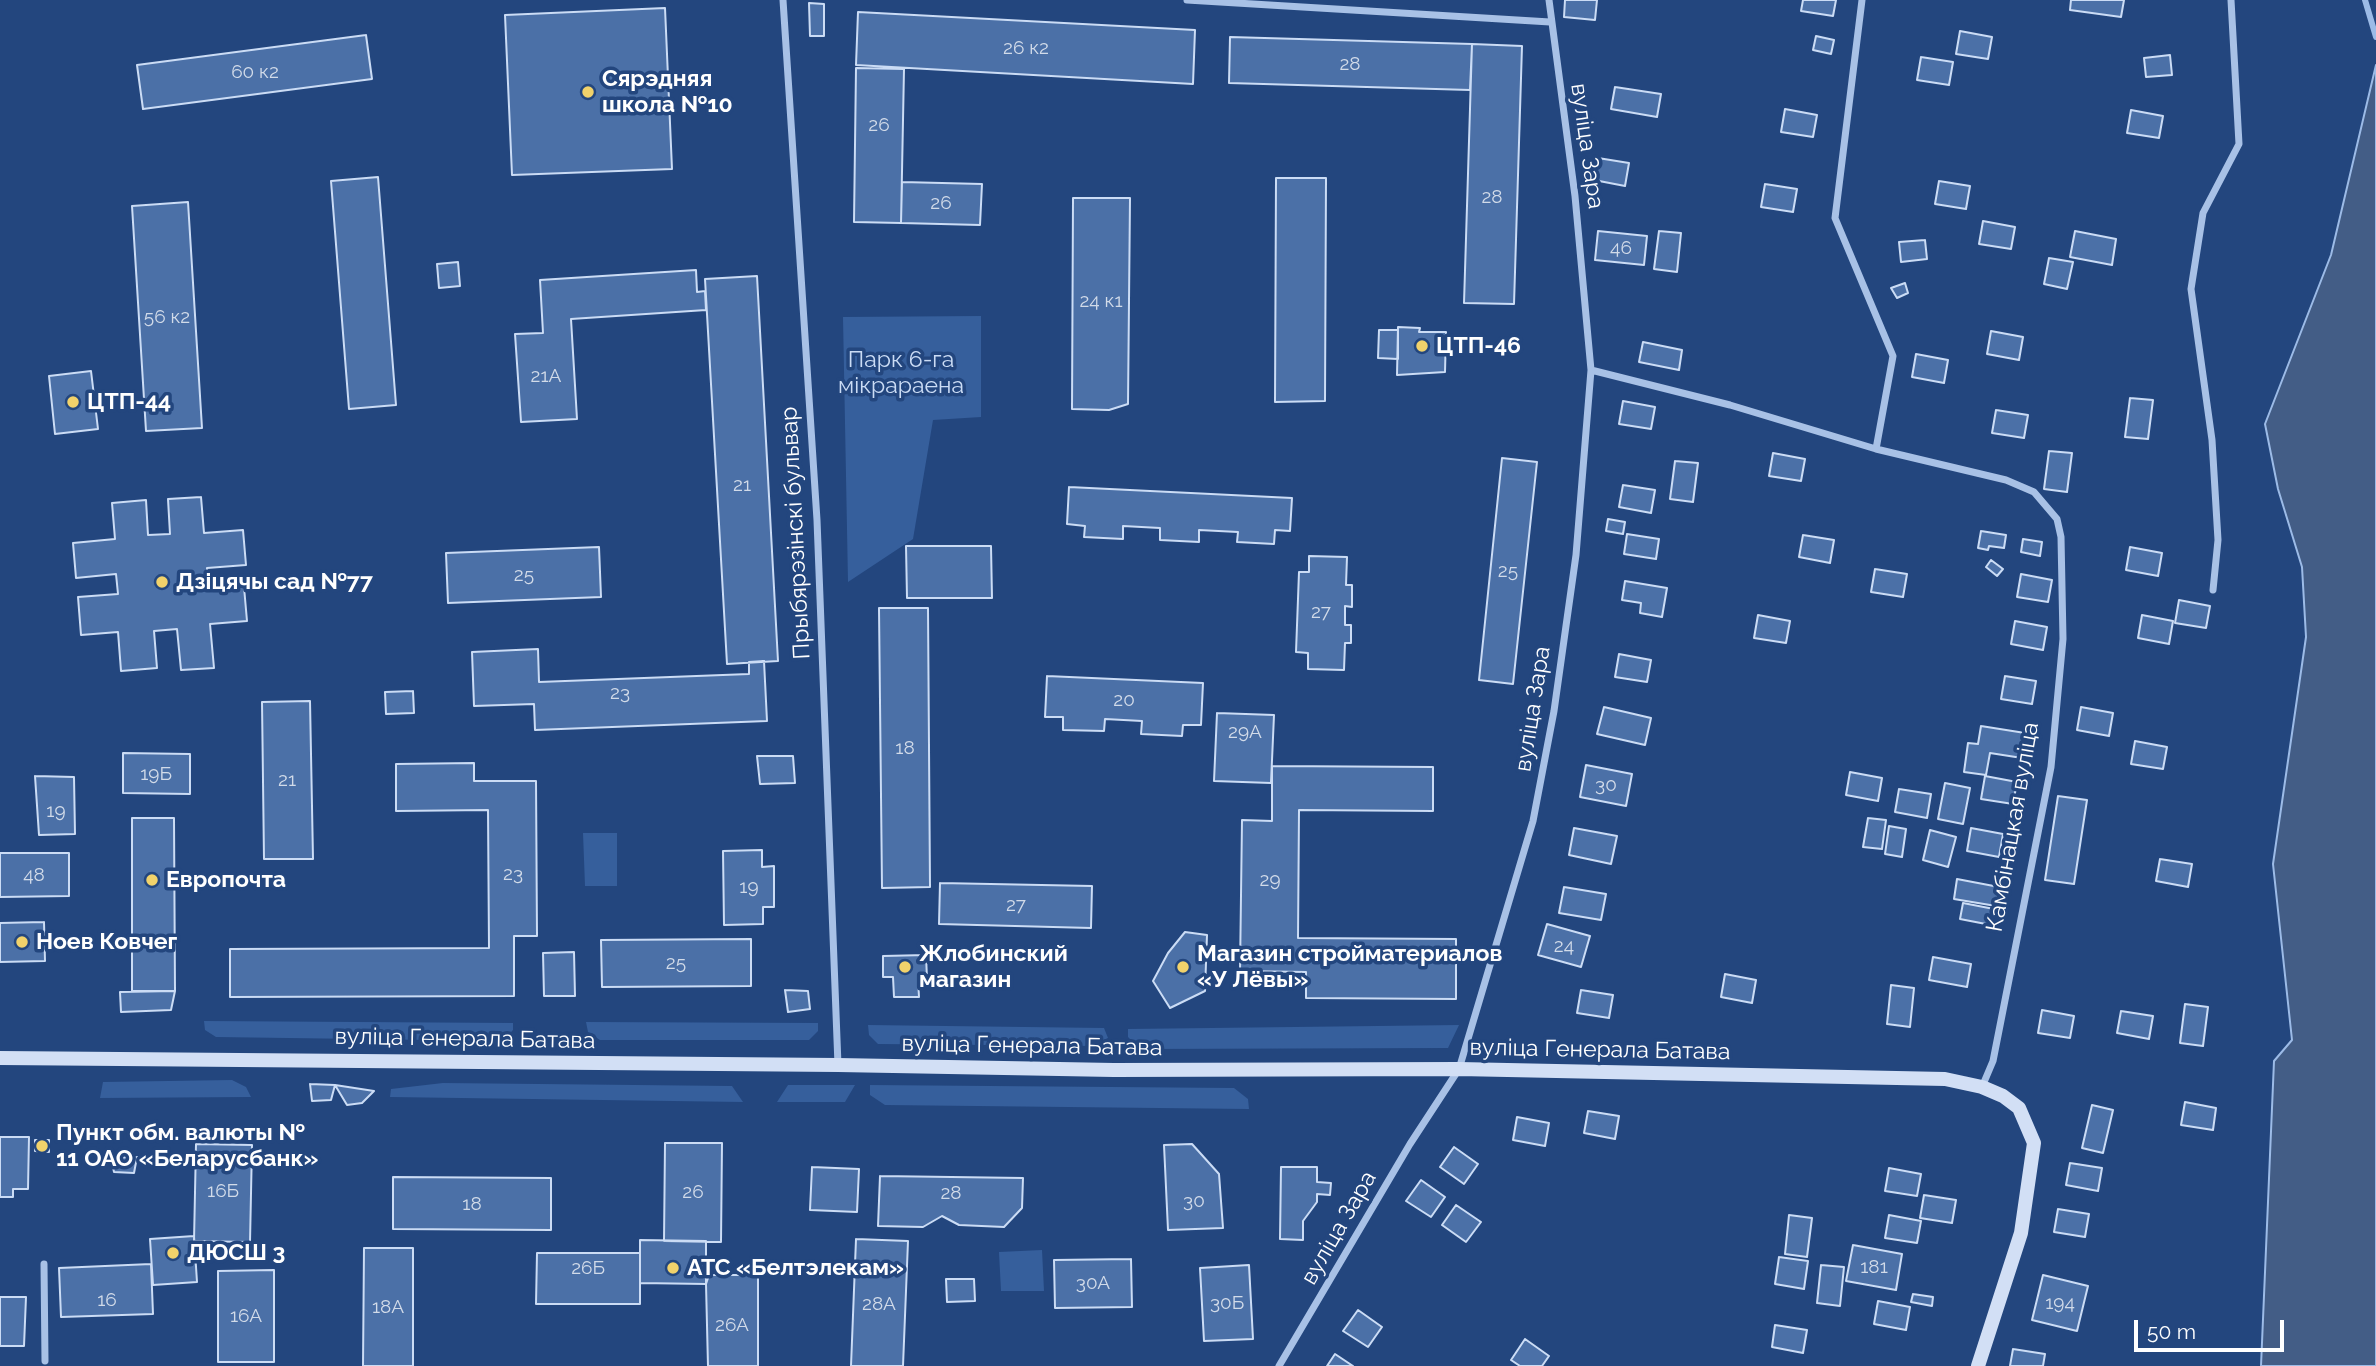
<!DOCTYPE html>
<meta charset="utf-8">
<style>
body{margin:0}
#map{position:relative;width:2376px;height:1366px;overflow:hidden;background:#23467e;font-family:Raleway,sans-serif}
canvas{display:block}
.scale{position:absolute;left:2134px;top:1320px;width:150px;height:32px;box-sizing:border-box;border:4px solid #fff;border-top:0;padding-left:9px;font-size:21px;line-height:24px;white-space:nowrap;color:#fff;-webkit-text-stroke:5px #23467e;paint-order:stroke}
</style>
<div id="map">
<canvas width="2376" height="1366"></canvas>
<div class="scale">50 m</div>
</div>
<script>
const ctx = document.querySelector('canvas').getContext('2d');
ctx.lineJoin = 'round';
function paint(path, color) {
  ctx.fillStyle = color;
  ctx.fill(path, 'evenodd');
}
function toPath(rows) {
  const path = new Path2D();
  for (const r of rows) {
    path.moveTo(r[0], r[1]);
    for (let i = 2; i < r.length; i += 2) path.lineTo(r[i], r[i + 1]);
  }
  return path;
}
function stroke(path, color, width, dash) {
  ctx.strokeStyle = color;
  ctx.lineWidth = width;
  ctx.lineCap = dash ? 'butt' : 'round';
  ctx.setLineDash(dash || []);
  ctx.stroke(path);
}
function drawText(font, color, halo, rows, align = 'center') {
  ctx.font = font + ' Raleway,sans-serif';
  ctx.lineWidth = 7;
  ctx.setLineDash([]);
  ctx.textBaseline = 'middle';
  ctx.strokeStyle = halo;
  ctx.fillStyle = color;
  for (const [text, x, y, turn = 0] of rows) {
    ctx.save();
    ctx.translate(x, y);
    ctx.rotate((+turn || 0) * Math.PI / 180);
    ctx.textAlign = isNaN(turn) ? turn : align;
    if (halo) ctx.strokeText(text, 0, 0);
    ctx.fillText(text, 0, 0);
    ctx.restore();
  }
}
paint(toPath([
 [981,316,981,417,933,420,913,539,848,582,843,317],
 [583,833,617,833,617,886,585,886],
 [204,1021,513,1023,513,1030,503,1041,216,1037,205,1030],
 [586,1022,818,1023,818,1031,809,1040,600,1040,588,1032],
 [868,1025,1104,1028,1108,1038,1092,1046,878,1044,869,1035],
 [1459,1025,1448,1048,1140,1049,1128,1037,1128,1029],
 [232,1080,246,1087,251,1097,100,1098,103,1082],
 [443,1083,732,1086,743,1102,390,1097,391,1089],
 [788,1085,855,1085,845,1102,777,1102],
 [870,1085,1234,1088,1248,1099,1249,1109,885,1105,870,1095],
 [1042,1250,1044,1291,1001,1291,999,1252]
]), '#365f9c');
const water = toPath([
 [2376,65,2376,1366,2261,1366,2274,1061,2292,1040,2273,864,2306,637,2302,567,2278,489,2265,424,2331,255,2376,65]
]);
paint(water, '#435d86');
stroke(water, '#9cbbe7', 2);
stroke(toPath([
 [2365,0,2376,37]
]), '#9cbbe7', 6);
const building = toPath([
 [1565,0,1597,0,1595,20,1564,17,1565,0],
 [1803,0,1836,0,1833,16,1801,11,1803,0],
 [2071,0,2124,0,2121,17,2070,10,2071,0],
 [809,3,824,4,824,36,810,36,809,3],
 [665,8,672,169,512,175,505,15,665,8],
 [858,12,1195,30,1193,84,856,65,858,12],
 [1960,31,1992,37,1988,59,1956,54,1960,31],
 [366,35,372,79,143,109,137,65,366,35],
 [1816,36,1834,40,1831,54,1813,50,1816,36],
 [1230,37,1472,44,1470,90,1229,83,1230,37],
 [1472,44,1522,46,1514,304,1464,303,1472,44],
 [2170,55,2172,75,2146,77,2144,58,2170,55],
 [1921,57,1953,62,1949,85,1917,80,1921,57],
 [856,68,904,69,901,223,854,222,856,68],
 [1615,87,1661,94,1657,117,1611,109,1615,87],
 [1785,109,1817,115,1813,137,1781,132,1785,109],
 [2131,110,2163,116,2159,138,2127,133,2131,110],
 [1598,158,1629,163,1625,186,1594,180,1598,158],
 [378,177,396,405,349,409,331,181,378,177],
 [1276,178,1326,178,1325,401,1275,402,1276,178],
 [1939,181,1970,186,1966,209,1935,204,1939,181],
 [902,182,982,184,980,225,901,223,902,182],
 [1765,184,1797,189,1793,212,1761,207,1765,184],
 [1073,198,1130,198,1128,404,1109,410,1072,409,1073,198],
 [188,202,202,428,146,431,132,206,188,202],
 [1983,221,2015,227,2011,249,1979,244,1983,221],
 [1598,231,1647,236,1644,265,1595,260,1598,231],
 [1659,231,1681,233,1677,272,1654,269,1659,231],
 [2075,231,2116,239,2112,265,2070,257,2075,231],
 [1925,240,1927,259,1901,262,1899,242,1925,240],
 [2049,258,2073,262,2067,289,2044,284,2049,258],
 [458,262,460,286,439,288,437,264,458,262],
 [696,270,697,292,705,291,706,310,571,319,577,419,521,422,515,334,543,333,540,280,696,270],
 [757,276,778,661,727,664,705,279,757,276],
 [1905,283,1908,293,1897,298,1891,288,1905,283],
 [1398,327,1420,328,1419,332,1446,332,1445,372,1397,375,1398,327],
 [1379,330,1398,330,1398,359,1378,358,1379,330],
 [1991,331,2023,337,2019,360,1987,354,1991,331],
 [1643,342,1682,350,1679,370,1639,362,1643,342],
 [1916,354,1948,360,1944,383,1912,377,1916,354],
 [91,371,98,429,55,434,49,376,91,371],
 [2130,398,2153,400,2148,439,2125,437,2130,398],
 [1623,401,1655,407,1651,429,1619,424,1623,401],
 [1996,410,2028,415,2024,438,1992,433,1996,410],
 [2049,451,2072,453,2067,492,2044,489,2049,451],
 [1773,453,1805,459,1801,481,1769,476,1773,453],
 [1502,458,1537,462,1513,684,1479,680,1502,458],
 [1675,461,1698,463,1693,502,1670,499,1675,461],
 [1623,485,1655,490,1651,513,1619,507,1623,485],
 [1069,487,1292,498,1290,531,1275,530,1274,544,1237,542,1238,532,1199,530,1199,542,1160,540,1160,528,1123,526,1123,539,1084,537,1085,526,1067,524,1069,487],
 [201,497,204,533,243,530,246,565,207,568,208,589,244,587,247,621,210,624,214,668,181,670,177,629,154,631,157,668,121,671,118,632,81,635,78,597,118,594,116,574,76,578,73,543,115,539,112,503,146,500,148,535,170,534,168,499,201,497],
 [1608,519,1625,522,1623,534,1606,531,1608,519],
 [1981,531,2006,535,2004,548,1989,546,1988,550,1978,548,1981,531],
 [1627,534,1659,539,1656,559,1624,554,1627,534],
 [1803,535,1834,540,1830,563,1799,557,1803,535],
 [2023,539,2042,542,2040,556,2021,552,2023,539],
 [906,546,991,546,992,598,907,598,906,546],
 [599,547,601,597,448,603,446,553,599,547],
 [2130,547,2162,553,2158,576,2126,570,2130,547],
 [1309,556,1347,557,1346,585,1352,585,1352,607,1345,606,1345,625,1351,625,1351,643,1345,643,1344,670,1308,669,1308,653,1296,652,1299,572,1309,572,1309,556],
 [1991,560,2003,569,1997,576,1986,567,1991,560],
 [1875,569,1907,574,1903,597,1871,592,1875,569],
 [2021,574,2052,580,2048,602,2017,597,2021,574],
 [1625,581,1667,588,1662,617,1640,613,1641,603,1622,600,1625,581],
 [2179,600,2210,606,2206,628,2175,623,2179,600],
 [879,608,928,608,930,887,882,888,879,608],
 [1758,615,1790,621,1786,643,1754,638,1758,615],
 [2142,615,2173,621,2169,644,2138,638,2142,615],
 [2015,621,2047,627,2043,650,2011,644,2015,621],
 [538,649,539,682,749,674,749,662,764,661,767,721,535,730,534,704,474,706,472,652,538,649],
 [1619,654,1651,660,1647,682,1615,677,1619,654],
 [1047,676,1203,683,1201,725,1183,725,1182,736,1141,734,1142,721,1105,719,1104,731,1063,730,1063,717,1045,717,1047,676],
 [2005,676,2036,681,2032,704,2001,699,2005,676],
 [413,691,414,713,386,714,385,692,413,691],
 [310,701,313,859,264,859,262,702,310,701],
 [1604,707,1651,718,1645,745,1597,734,1604,707],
 [2081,707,2113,713,2109,736,2077,730,2081,707],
 [1217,713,1274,715,1271,783,1214,781,1217,713],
 [1981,726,2025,733,2022,758,1990,753,1986,775,1964,772,1968,743,1978,744,1981,726],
 [2135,741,2167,747,2163,769,2131,764,2135,741],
 [123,753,190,754,190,794,123,793,123,753],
 [757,756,793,756,795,783,760,784,757,756],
 [474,763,474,781,536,781,537,936,514,936,514,996,230,997,230,949,489,948,488,810,396,811,396,764,474,763],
 [1586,765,1632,774,1626,806,1580,797,1586,765],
 [1272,766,1433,767,1433,811,1299,810,1298,938,1456,939,1456,999,1306,998,1306,972,1240,971,1242,820,1272,821,1272,766],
 [1850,772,1882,778,1878,801,1846,795,1850,772],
 [35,776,74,777,75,834,39,835,35,776],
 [1985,776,2017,782,2013,804,1981,799,1985,776],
 [1945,783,1970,788,1963,824,1938,819,1945,783],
 [1899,789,1931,794,1927,818,1895,812,1899,789],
 [2058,796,2087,800,2074,884,2045,880,2058,796],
 [132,818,174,818,175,991,132,991,132,818],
 [1868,818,1886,820,1882,849,1863,847,1868,818],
 [1889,826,1906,829,1902,857,1885,854,1889,826],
 [1574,828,1617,836,1611,864,1569,855,1574,828],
 [1971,828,2003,834,1999,857,1967,851,1971,828],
 [1930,830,1956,837,1948,867,1923,860,1930,830],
 [762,850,762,867,774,866,774,907,763,907,763,924,724,925,723,851,762,850],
 [0,853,69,853,69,896,0,897,0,853],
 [2160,859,2192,864,2188,887,2156,881,2160,859],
 [1957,879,1999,887,1996,906,1954,899,1957,879],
 [940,883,1092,886,1091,928,939,924,940,883],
 [1564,887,1606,894,1601,920,1559,913,1564,887],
 [1963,903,1994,909,1991,925,1960,919,1963,903],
 [44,922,45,961,0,962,0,923,44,922],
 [1547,924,1590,936,1581,967,1538,955,1547,924],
 [1185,932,1207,935,1205,991,1170,1008,1153,981,1168,953,1185,932],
 [751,939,751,986,602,987,601,940,751,939],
 [574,952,575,996,544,996,543,953,574,952],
 [926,955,927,979,918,979,919,997,894,997,893,977,883,977,883,956,926,955],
 [1933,957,1971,964,1967,987,1929,980,1933,957],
 [1725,974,1756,980,1752,1003,1721,997,1725,974],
 [1891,985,1914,988,1910,1027,1887,1024,1891,985],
 [785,990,808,991,810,1009,788,1012,785,990],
 [1581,990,1613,995,1609,1018,1577,1013,1581,990],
 [175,991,171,1010,121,1012,120,992,175,991],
 [2185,1004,2208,1007,2203,1046,2180,1043,2185,1004],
 [2042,1010,2074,1016,2070,1038,2038,1033,2042,1010],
 [2121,1011,2153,1016,2149,1039,2117,1033,2121,1011],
 [310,1084,335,1085,331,1100,312,1101,310,1084],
 [335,1085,374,1091,362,1103,347,1105,335,1085],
 [2185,1102,2216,1108,2213,1130,2181,1125,2185,1102],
 [2092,1105,2113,1110,2103,1153,2082,1148,2092,1105],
 [1588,1111,1619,1116,1615,1139,1584,1133,1588,1111],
 [1517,1117,1549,1123,1545,1146,1513,1140,1517,1117],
 [0,1137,29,1137,28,1189,13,1189,13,1197,0,1197,0,1137],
 [35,1140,49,1140,49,1152,35,1151,35,1140],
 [665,1143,722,1143,721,1242,664,1241,665,1143],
 [196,1144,252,1145,250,1242,194,1241,196,1144],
 [1192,1144,1219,1174,1223,1228,1168,1230,1164,1145,1192,1144],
 [1454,1147,1478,1164,1464,1184,1440,1167,1454,1147],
 [137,1157,134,1173,114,1172,111,1158,137,1157],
 [2070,1163,2102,1168,2098,1191,2066,1185,2070,1163],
 [812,1167,859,1169,857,1212,810,1210,812,1167],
 [1281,1167,1317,1167,1317,1182,1331,1183,1330,1195,1317,1194,1317,1202,1303,1221,1303,1240,1280,1239,1281,1167],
 [1889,1168,1921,1174,1917,1196,1885,1191,1889,1168],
 [880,1176,1023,1178,1022,1208,1004,1227,959,1225,942,1216,923,1227,878,1226,880,1176],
 [393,1177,551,1178,551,1230,393,1229,393,1177],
 [1421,1180,1445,1197,1431,1217,1406,1201,1421,1180],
 [1924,1195,1956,1200,1952,1223,1920,1218,1924,1195],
 [1456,1205,1481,1222,1466,1242,1442,1225,1456,1205],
 [2058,1209,2089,1214,2085,1237,2054,1232,2058,1209],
 [1789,1215,1812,1218,1807,1257,1785,1254,1789,1215],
 [1889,1215,1921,1221,1917,1243,1885,1238,1889,1215],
 [194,1236,197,1282,153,1285,150,1239,194,1236],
 [856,1239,908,1241,903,1366,851,1366,856,1239],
 [640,1240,706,1241,706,1284,640,1283,640,1240],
 [1853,1245,1902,1254,1896,1290,1846,1281,1853,1245],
 [364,1248,413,1248,413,1366,363,1366,364,1248],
 [537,1253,640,1253,640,1304,536,1304,537,1253],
 [1779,1257,1808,1261,1804,1289,1775,1284,1779,1257],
 [1131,1259,1132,1307,1055,1308,1054,1260,1131,1259],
 [151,1264,153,1314,61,1317,59,1268,151,1264],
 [1249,1265,1253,1339,1204,1341,1200,1268,1249,1265],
 [1821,1265,1844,1267,1840,1306,1817,1303,1821,1265],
 [274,1270,274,1362,218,1362,218,1271,274,1270],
 [709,1275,758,1275,758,1366,708,1366,706,1284,709,1275],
 [2043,1275,2088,1286,2077,1331,2032,1320,2043,1275],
 [946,1279,974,1279,975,1301,947,1302,946,1279],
 [1913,1294,1933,1297,1932,1306,1911,1302,1913,1294],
 [0,1297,26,1297,24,1346,0,1346,0,1297],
 [1878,1301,1910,1307,1906,1330,1874,1324,1878,1301],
 [1358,1310,1382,1327,1368,1347,1343,1331,1358,1310],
 [1775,1325,1807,1330,1803,1353,1772,1347,1775,1325],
 [1525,1339,1549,1356,1542,1366,1520,1366,1511,1360,1525,1339],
 [2013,1349,2045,1354,2043,1366,2010,1366,2013,1349],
 [1335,1354,1353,1366,1327,1366,1335,1354]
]);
paint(building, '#4b70a7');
stroke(building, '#cbdcf5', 2);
stroke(toPath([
 [783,0,817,520,838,1065],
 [1187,0,1550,22],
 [1862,0,1835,218,1893,356,1876,449],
 [1591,370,1730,405,1876,449,2006,480,2034,492,2057,519,2061,537,2063,639,2051,767,1993,1061,1982,1087],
 [2213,590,2218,540,2212,440,2191,289,2203,213,2239,144,2231,0],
 [44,1264,45,1361],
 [1279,1366,1410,1144,1459,1069,1533,821,1554,711,1576,555,1591,370,1575,196,1549,0]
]), '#a8c1e6', 7);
stroke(toPath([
 [0,1058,838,1065,1114,1070,1459,1069,1945,1079,1982,1087,2003,1096,2019,1108,2034,1143,2021,1233,1978,1366]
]), '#d2dff5', 14);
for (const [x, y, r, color] of [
 [588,92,7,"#f1d26b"],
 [1422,346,7,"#f1d26b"],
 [73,402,7,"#f1d26b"],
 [162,582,7,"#f1d26b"],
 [152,880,7,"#f1d26b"],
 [22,942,7,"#f1d26b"],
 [905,967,7,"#f1d26b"],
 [1183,967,7,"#f1d26b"],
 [42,1146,7,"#f1d26b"],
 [173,1253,7,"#f1d26b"],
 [673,1268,7,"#f1d26b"]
]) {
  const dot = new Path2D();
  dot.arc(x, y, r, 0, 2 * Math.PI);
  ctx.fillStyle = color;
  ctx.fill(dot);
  stroke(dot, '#23467e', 2.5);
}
drawText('19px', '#d2dbe9', null, [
 ["26 к2",1026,48],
 ["28",1350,64],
 ["60 к2",255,72],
 ["26",879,125],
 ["28",1492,197],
 ["26",941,203],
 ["46",1621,248],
 ["24 к1",1101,301],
 ["56 к2",167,317],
 ["21А",546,376],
 ["21",742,485],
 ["25",1508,571],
 ["25",524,575],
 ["27",1321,612],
 ["23",620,693],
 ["20",1124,700],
 ["29А",1245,732],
 ["18",905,748],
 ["19Б",156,774],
 ["21",287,780],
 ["30",1606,785],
 ["19",56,811],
 ["23",513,874],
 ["48",34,875],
 ["29",1270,880],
 ["19",749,887],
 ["27",1016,905],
 ["24",1564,946],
 ["25",676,963],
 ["16Б",223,1191],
 ["26",693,1192],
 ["28",951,1193],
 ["30",1194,1201],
 ["18",472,1204],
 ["181",1874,1267],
 ["26Б",588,1268],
 ["30А",1093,1283],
 ["16",107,1300],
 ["30Б",1227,1303],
 ["194",2060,1303],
 ["28А",879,1304],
 ["18А",388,1307],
 ["16А",246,1316],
 ["26А",732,1325]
]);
drawText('bold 23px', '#fff', '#23467e', [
 ["Сярэдняя",602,79],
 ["школа №10",602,105],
 ["ЦТП-46",1436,346],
 ["ЦТП-44",87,402],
 ["Дзіцячы сад №77",176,582],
 ["Европочта",166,880],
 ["Ноев Ковчег",36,942],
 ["Жлобинский",919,954],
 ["магазин",919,980],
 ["Магазин стройматериалов",1197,954],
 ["«У Лёвы»",1197,980],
 ["Пункт обм. валюты №",56,1133],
 ["11 ОАО «Беларусбанк»",56,1159],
 ["ДЮСШ 3",187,1253],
 ["АТС «Белтэлекам»",687,1268]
], 'left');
drawText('23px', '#fff', '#23467e', [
 ["вуліца Зара",1587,146,82],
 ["Прыбярэзінскі бульвар",796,533,-93],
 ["вуліца Зара",1533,709,-81],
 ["Камбінацкая вуліца",2013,827,-80],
 ["вуліца Генерала Батава",465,1039,1],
 ["вуліца Генерала Батава",1032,1046,1],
 ["вуліца Генерала Батава",1600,1050,1],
 ["вуліца Зара",1339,1228,-60]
]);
drawText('23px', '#cbdcf5', '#23467e', [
 ["Парк 6-га",901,360],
 ["мікрараена",901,386]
]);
</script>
